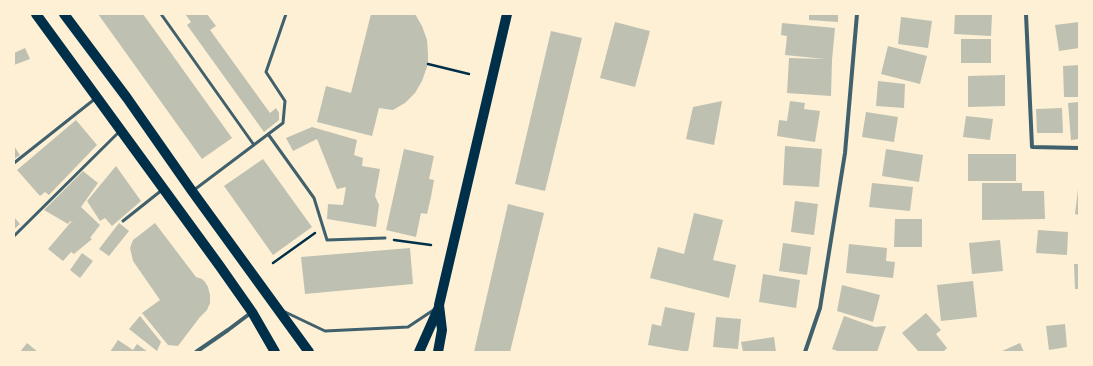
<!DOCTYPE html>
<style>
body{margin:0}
#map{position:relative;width:1093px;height:366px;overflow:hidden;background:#fdf0d5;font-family:"PT Sans",sans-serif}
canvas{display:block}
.frame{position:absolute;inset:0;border:15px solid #fdf0d5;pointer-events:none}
</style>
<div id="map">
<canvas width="1093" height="366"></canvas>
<div class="frame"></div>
</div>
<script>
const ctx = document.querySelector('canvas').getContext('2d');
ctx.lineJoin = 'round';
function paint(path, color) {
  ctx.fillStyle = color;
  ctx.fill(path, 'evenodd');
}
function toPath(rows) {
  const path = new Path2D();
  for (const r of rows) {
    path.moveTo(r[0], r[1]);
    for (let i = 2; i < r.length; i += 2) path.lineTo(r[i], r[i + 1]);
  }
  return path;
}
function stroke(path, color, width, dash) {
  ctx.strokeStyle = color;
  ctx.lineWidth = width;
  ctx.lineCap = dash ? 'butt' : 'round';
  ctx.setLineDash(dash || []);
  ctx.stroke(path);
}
paint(toPath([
 [98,14,143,14,232,138,202,159],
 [185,14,207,14,216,26,210,30,270,113,276,108,279,113,279,120,264,132,187,25,191,22],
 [371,14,415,14,422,26,427,40,428,54,428,64,422,81,415,93,405,103,393,110,379,108,372,136,317,122,326,86,351,93],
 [809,14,838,14,838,22,809,20],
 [955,14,992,15,991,36,954,34],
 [901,17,932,21,928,48,898,44],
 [615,22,650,31,635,87,600,78],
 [1079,22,1079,48,1059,51,1055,25],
 [782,23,835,28,832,60,831,96,787,93,789,58,825,59,785,55,787,36,781,35],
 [551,31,582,38,545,191,515,184],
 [961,39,991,39,991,63,961,63],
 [888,46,927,56,920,84,881,74],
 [25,48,30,59,14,65,14,53],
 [1079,65,1079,97,1064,97,1063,66],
 [1005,75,1005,106,968,107,968,76],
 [878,81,905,84,904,108,876,106],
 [722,101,714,145,686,139,693,107],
 [790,101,805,103,804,109,820,111,815,142,777,136,779,120,787,121],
 [1079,102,1079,139,1071,140,1068,103],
 [1062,108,1063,133,1037,133,1036,109],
 [866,112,898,117,894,142,862,137],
 [966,116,993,119,990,140,963,137],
 [76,120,97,145,49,195,45,192,40,196,17,170],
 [312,127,357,140,354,155,363,158,362,166,380,169,375,196,379,205,376,227,327,219,328,204,343,205,346,187,337,189,317,139,293,151,286,138],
 [14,146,20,155,14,159],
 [785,146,822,149,819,187,783,185],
 [404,149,434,156,429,179,434,180,431,197,427,214,421,213,416,237,386,230],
 [886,149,923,155,919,182,882,176],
 [968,154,1016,154,1016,181,968,181],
 [263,159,312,227,273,255,224,186],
 [116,166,141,201,112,226,105,218,100,221,87,201],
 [83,171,98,183,81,207,100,225,90,238,92,239,74,254,71,252,63,261,48,249,71,222,77,226,70,221,68,224,44,210],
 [872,183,913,187,910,211,869,207],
 [982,183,1022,183,1022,191,1044,191,1045,219,982,220],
 [1078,189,1079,189,1079,215,1075,214],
 [795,201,818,204,814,235,791,232],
 [508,204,544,213,510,352,474,352],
 [694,213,723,220,713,260,736,265,729,298,650,278,658,247,684,254],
 [14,217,20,224,14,229],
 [895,219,922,219,922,247,894,247],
 [119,223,129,231,109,256,99,249],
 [155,223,196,277,202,279,205,282,208,287,210,295,210,303,207,310,200,317,178,346,168,345,142,313,160,300,133,261,130,248,133,240],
 [1038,230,1068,232,1067,255,1036,253],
 [1000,240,1003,271,972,274,969,243],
 [783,243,811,247,807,275,779,271],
 [849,244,887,248,886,261,895,262,893,278,846,273],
 [410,248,413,284,305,294,301,257],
 [82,253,93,261,80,278,70,270],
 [1074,264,1079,264,1079,289,1075,289],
 [763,274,800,280,796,308,759,302],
 [973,281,977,317,941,321,937,285],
 [842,285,880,295,873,322,837,311],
 [665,307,695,313,688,352,648,345,652,324,661,326],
 [926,313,941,330,936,334,947,348,943,352,919,352,902,333],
 [140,316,161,342,157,351,129,329],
 [844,316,875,327,886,326,877,352,840,352,832,349],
 [716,317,741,319,738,349,713,347],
 [1065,324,1067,347,1049,350,1046,326],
 [774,337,776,352,743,352,741,342],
 [118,340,133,350,137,344,148,352,110,352],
 [27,343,38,352,20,352],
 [1020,343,1024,352,1000,352]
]), '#bec0b2');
stroke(toPath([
 [428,64,469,74],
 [394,240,431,245],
 [273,263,315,233]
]), '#003049', 2.5);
stroke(toPath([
 [161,14,254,145],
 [268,134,314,198,327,240,385,238],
 [14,163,96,98],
 [194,190,283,123,285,101,266,72,286,14],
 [123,221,162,190],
 [14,236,120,131],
 [283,311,325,331,408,327,435,309]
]), '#3f606c', 3);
stroke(toPath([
 [1026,14,1032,147,1079,148],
 [196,352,228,330,252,312],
 [805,352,820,308,845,153,857,14]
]), '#3f606c', 4);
stroke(toPath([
 [36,14,219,265,252,312,275,352],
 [64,14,127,98,192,191,309,352],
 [419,352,439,307],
 [438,352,442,330,439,305,507,14]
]), '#003049', 10);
</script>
